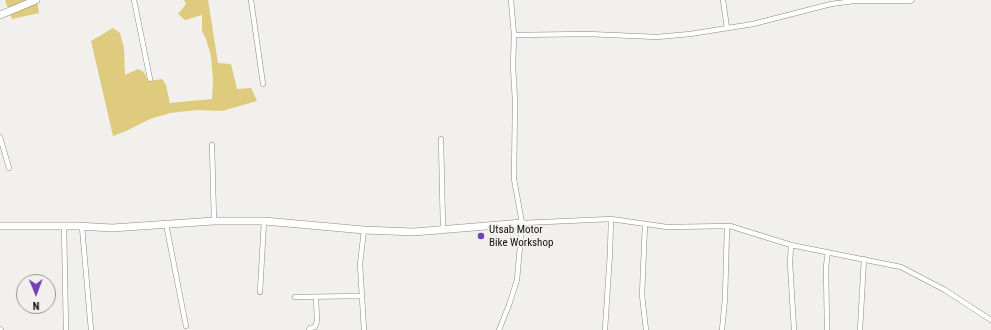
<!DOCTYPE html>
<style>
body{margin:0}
#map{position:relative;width:991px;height:330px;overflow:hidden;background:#f1f0ed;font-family:"Roboto Condensed",sans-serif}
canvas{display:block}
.north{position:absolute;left:16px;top:274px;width:40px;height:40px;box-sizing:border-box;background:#f1f0ed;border:1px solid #999895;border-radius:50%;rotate:179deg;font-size:11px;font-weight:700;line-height:16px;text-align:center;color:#141312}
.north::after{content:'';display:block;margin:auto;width:14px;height:18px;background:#733fb6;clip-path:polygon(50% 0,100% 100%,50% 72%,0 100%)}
</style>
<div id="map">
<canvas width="991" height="330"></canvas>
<div class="north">N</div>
</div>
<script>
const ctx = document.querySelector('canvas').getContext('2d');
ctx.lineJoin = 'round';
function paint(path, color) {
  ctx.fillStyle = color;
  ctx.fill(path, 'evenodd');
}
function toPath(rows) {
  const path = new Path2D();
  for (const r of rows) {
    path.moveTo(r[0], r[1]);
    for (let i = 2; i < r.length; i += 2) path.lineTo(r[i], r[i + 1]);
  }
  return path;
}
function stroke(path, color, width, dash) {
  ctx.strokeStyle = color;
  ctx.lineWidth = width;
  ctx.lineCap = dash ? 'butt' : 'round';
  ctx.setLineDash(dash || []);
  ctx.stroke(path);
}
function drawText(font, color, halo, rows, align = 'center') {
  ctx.font = font + ' "Roboto Condensed",sans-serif';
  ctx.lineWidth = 3.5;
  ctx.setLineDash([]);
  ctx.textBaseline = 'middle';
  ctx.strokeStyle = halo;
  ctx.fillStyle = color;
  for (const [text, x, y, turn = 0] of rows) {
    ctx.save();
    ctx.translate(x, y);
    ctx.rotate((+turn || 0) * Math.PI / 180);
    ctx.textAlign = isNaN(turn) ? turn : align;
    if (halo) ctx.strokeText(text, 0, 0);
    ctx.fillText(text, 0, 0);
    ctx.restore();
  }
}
paint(toPath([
 [5,0,37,0,39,13,12,19],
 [184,0,208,0,218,63,231,64,237,89,251,88,257,101,222,111,197,110,170,113,150,119,126,131,113,136,91,41,113,28,120,33,124,48,125,75,138,69,144,72,148,81,162,79,166,85,170,103,212,99,213,81,211,56,206,39,202,31,202,15,185,20,178,14,186,4]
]), '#dfcb7d');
const street = toPath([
 [134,0,150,79],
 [251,0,263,84],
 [723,0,727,28],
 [514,35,588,34,657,37,690,34,753,24,831,4,854,1,910,1,912,0],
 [0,137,9,168],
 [441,139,443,229],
 [212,145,214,221],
 [522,223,611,219,667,227,730,226,791,245,901,267,945,290,991,320],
 [166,224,186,326],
 [645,224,642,295,646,330],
 [64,226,66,330],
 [82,227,91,330],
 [791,245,790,263,794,330],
 [260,292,264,221],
 [295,297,362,296],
 [0,329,1,330],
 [309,330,310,328,315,327,317,321,316,297],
 [364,330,360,264,364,230],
 [499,330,509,305,517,280,522,223,514,179,515,101,513,66,514,35,511,0],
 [605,330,610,253,611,219],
 [722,330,725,299,727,227],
 [827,330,826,266,828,252],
 [860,330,864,259]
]);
const secondary = toPath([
 [0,15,36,0],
 [0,226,78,226,112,228,214,221,264,221,364,230,414,232,522,223]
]);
stroke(street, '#8a8987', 5.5);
stroke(secondary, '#8a8987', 8);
stroke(street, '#fff', 4.5);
stroke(secondary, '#fff', 7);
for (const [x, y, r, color] of [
 [481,236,4,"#733fb6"]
]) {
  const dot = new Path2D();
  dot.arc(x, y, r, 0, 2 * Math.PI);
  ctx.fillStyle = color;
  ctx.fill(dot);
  stroke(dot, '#f1f0ed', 1.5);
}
drawText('11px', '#141312', '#f1f0ed', [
 ["Utsab Motor",489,230],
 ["Bike Workshop",489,243]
], 'left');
</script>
